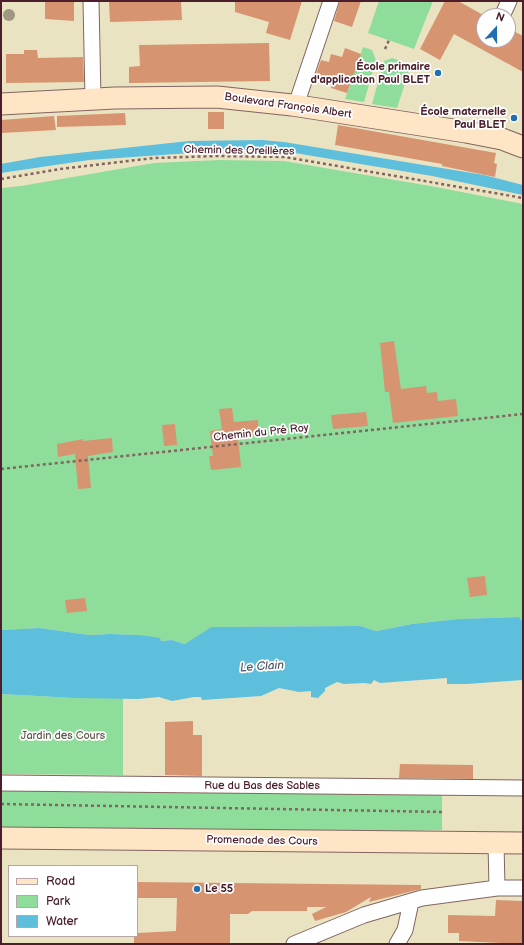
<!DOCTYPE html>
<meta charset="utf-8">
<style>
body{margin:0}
#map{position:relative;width:524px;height:945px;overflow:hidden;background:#eae3c2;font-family:"Balsamiq Sans",sans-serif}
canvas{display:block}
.frame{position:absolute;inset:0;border:2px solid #4a1f2b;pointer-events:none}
.legend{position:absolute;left:8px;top:865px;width:130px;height:72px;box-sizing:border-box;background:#fff;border:1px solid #b7a5aa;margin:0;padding:5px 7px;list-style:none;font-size:12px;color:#4a1f2b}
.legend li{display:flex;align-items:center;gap:8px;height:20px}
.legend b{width:20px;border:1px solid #b7a5aa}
.north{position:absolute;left:476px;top:8px;width:40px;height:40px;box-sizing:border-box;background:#fff;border:1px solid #b7a5aa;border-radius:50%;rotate:21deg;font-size:11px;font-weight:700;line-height:16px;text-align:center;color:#4a1f2b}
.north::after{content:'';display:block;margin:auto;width:14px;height:18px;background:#1f6fb2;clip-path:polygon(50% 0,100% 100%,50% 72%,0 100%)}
</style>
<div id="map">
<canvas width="524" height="945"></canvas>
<div class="frame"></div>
<ul class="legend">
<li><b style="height:5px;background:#fde5c5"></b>Road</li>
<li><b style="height:11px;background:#8fdd9b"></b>Park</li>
<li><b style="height:11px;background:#5dbfdb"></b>Water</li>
</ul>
<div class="north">N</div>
</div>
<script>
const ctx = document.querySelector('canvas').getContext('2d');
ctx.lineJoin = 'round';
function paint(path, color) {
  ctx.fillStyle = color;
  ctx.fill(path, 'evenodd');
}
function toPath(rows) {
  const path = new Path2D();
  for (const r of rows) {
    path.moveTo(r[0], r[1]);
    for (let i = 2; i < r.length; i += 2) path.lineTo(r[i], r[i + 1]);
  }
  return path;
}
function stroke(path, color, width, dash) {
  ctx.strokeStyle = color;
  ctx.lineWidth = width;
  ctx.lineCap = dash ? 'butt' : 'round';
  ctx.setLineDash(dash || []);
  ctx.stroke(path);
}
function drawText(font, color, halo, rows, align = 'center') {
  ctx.font = font + ' "Balsamiq Sans",sans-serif';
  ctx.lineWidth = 3.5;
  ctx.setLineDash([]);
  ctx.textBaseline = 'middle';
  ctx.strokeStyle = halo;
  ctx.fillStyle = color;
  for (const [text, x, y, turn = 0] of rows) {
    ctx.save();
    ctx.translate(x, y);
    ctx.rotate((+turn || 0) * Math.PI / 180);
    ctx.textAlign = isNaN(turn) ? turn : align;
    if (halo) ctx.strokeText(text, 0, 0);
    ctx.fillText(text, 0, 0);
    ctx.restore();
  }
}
paint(toPath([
 [379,1,433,1,414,49,368,33],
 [363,47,372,50,376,60,364,102,345,99],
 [392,58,411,65,397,108,372,104,384,61],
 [219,160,284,161,436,187,523,204,523,623,518,617,458,619,412,624,376,631,360,626,211,627,186,644,172,640,161,641,140,635,110,634,89,635,40,628,1,630,1,188,21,186,154,163],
 [1,694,74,698,123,698,123,775,1,774],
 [1,788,442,793,442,830,405,831,1,827]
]), '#8fdd9b');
paint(toPath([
 [262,140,284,142,484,175,523,185,523,195,432,176,283,151,223,149,205,152,89,160,1,173,1,164,40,157,189,141],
 [519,617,523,623,523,680,466,684,447,684,447,678,380,683,374,680,371,684,364,683,344,684,337,682,325,688,325,691,318,698,311,697,311,691,299,692,279,688,261,696,202,700,201,697,194,697,172,701,159,697,138,699,74,698,1,694,1,630,40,628,89,635,110,634,140,635,160,638,161,641,172,640,185,644,211,627,360,626,376,631,412,624,458,619]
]), '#5dbfdb');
paint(toPath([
 [45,1,74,1,74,21,45,19],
 [120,1,181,1,182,20,110,22,109,2],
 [235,1,302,1,290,40,266,33,269,22,235,12],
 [340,1,361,1,352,27,334,21],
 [445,1,458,1,485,16,484,16,484,40,508,40,508,28,523,36,523,72,454,34,440,60,420,49],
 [269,43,270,81,129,83,129,67,140,66,139,45],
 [345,48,361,54,347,93,331,88,332,83,315,77,321,60,329,62,331,54,342,57],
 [24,50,37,50,38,58,83,57,84,82,6,83,6,54,24,54],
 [208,112,224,112,224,129,208,129],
 [125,113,126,125,57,127,57,116],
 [54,116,56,130,1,133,1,120],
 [338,125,496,153,494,163,497,164,495,177,442,166,442,164,335,145],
 [394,341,401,389,426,386,427,393,437,392,438,401,456,399,458,416,393,423,389,392,385,392,380,343],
 [232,408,234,422,258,420,259,435,238,438,241,467,211,470,209,456,213,456,210,431,222,429,219,409],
 [366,412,368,426,333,429,331,415],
 [175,424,177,445,164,446,162,425],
 [112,438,113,452,88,456,91,488,78,489,75,454,58,457,57,444,83,439,83,441],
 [485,576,487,595,470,597,467,578],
 [85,598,87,611,67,613,65,600],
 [193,721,193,735,202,735,202,776,165,775,165,722],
 [400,764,473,765,473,779,399,778],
 [137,882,421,885,421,889,369,902,371,897,346,912,315,921,312,914,326,907,307,907,307,911,252,911,248,914,230,914,230,944,134,944,134,936,137,936,137,933,176,931,177,898,137,898],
 [496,900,523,901,523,944,459,941,459,933,448,933,448,915,495,916]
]), '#d79471');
const street = toPath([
 [91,1,93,99],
 [504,12,509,1],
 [296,105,331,1],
 [1,783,523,788],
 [496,843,497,888],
 [294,944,364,915,422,898,497,888,523,888],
 [397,944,405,930,411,902]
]);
const secondary = toPath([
 [1,104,115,98,217,97,292,105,466,132,502,139,523,147],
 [1,838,523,843]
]);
stroke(street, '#826460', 17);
stroke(secondary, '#826460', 23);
stroke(toPath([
 [385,49,390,38],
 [1,179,60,169,154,158,217,156,285,157,523,198],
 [1,469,523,414],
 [1,804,443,812]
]), '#826460', 2.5, [3, 3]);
stroke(street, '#fff', 15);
stroke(secondary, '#fde5c5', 21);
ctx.fillStyle = '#9e9782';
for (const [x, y] of [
 [9,15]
]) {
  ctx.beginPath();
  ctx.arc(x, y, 6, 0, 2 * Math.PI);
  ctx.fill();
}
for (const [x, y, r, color] of [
 [438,73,4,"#1f6fb2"],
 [514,118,4,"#1f6fb2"],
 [197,889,4,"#1f6fb2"]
]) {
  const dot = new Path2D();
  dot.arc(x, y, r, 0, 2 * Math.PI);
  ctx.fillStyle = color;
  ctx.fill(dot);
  stroke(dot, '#fff', 1.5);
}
drawText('bold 11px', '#4a1f2b', '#fff', [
 ["École primaire",430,67],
 ["d'application Paul BLET",430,80],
 ["École maternelle",506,112],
 ["Paul BLET",506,125],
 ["Le 55",205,889,"left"]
], 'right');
drawText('11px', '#4a1f2b', '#fff', [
 ["Boulevard François Albert",288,106,8],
 ["Chemin des Oreillères",239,151,1],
 ["Chemin du Pré Roy",261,433,-6],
 ["Rue du Bas des Sables",262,786],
 ["Promenade des Cours",262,841,1]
]);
drawText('11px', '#5f584d', '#fff', [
 ["Jardin des Cours",63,736]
]);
drawText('italic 12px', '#515769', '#fff', [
 ["Le Clain",262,667,-4]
]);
</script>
